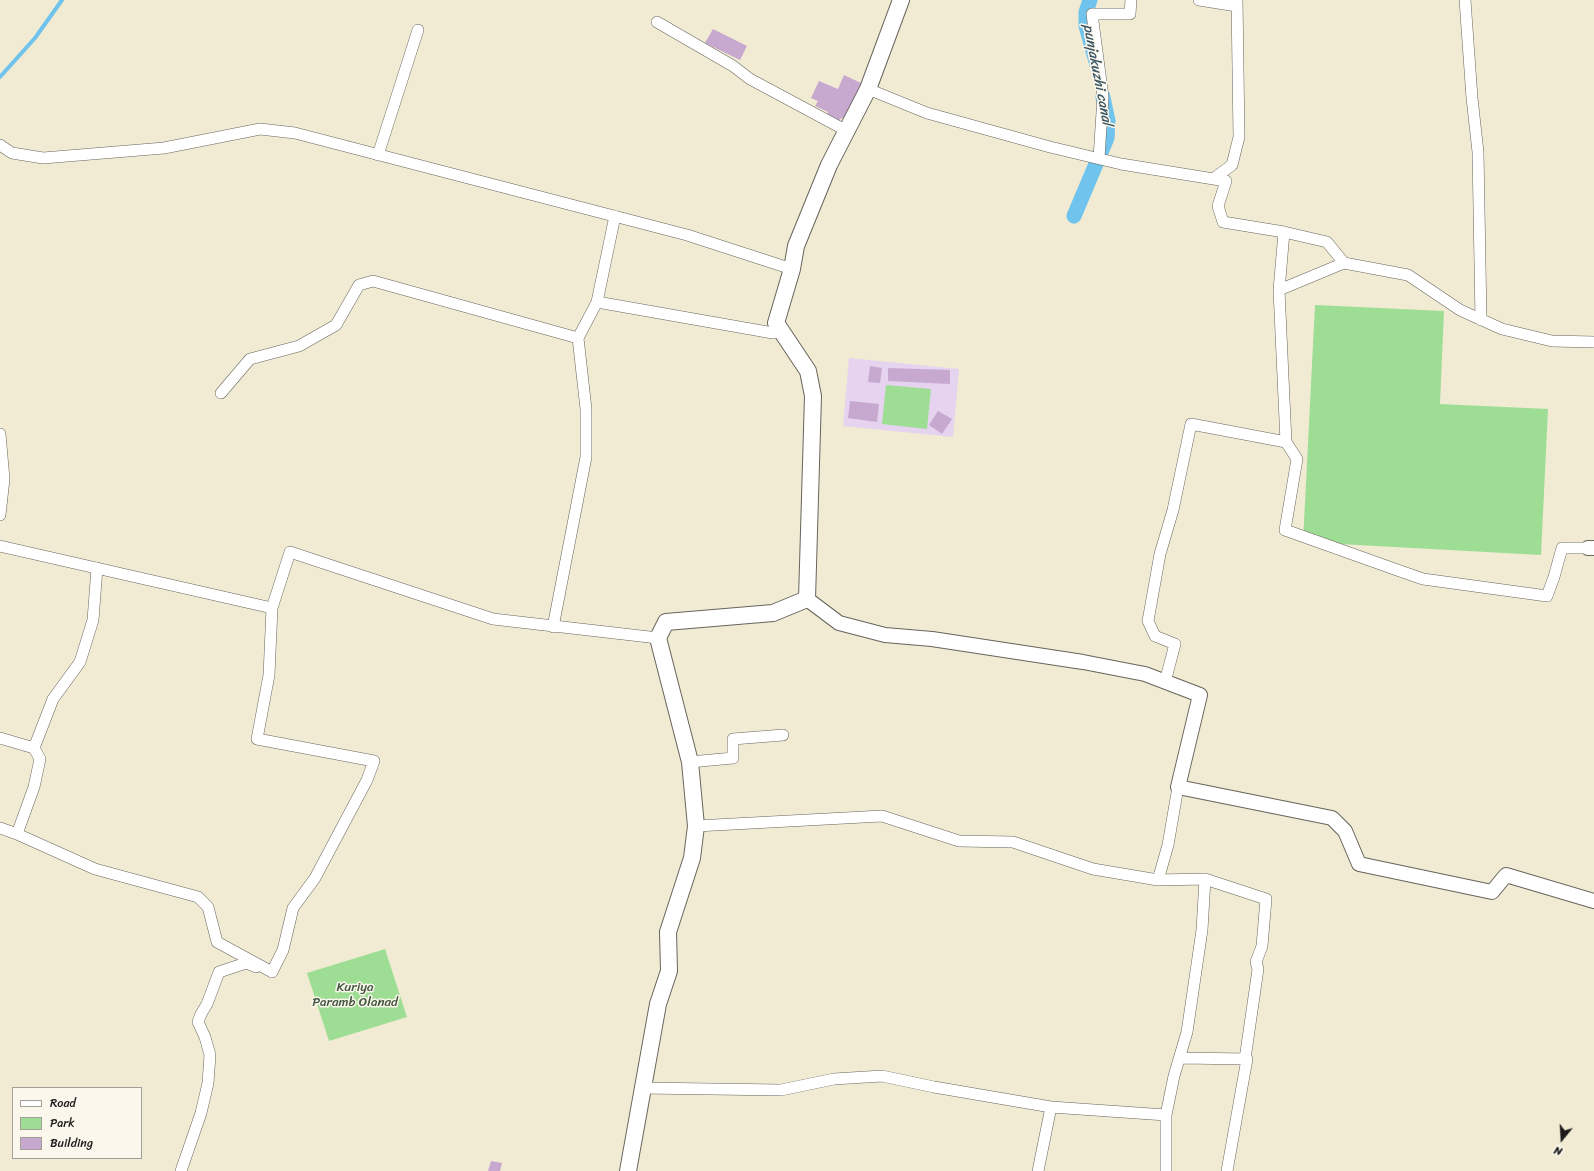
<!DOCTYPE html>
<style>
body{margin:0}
#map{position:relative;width:1594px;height:1171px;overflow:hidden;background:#f1ebd3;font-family:Sriracha,sans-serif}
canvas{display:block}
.legend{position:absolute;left:12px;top:1087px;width:130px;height:72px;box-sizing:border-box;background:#fbf7ec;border:1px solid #a29f99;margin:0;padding:5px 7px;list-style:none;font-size:12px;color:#1c1c1c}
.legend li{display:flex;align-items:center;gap:8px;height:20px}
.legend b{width:20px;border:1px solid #a29f99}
.north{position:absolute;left:1542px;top:1119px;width:40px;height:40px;-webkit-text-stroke:3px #fbf7ec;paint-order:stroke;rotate:198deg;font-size:11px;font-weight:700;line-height:16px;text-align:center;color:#1c1c1c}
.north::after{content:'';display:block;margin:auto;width:14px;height:18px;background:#1c1c1c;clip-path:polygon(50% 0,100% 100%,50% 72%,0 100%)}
</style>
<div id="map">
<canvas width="1594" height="1171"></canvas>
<ul class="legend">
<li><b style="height:5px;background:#fff"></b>Road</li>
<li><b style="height:11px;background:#9dde94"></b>Park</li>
<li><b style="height:11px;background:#c7a8cf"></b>Building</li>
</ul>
<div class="north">N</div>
</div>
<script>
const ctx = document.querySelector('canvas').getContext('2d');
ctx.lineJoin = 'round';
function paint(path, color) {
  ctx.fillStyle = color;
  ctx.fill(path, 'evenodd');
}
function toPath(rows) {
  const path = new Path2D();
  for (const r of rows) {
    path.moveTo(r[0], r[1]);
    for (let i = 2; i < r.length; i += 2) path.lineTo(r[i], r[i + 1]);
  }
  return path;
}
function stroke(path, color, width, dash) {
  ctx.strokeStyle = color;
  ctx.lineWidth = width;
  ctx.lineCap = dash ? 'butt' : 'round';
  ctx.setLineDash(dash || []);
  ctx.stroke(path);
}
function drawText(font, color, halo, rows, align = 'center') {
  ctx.font = font + ' Sriracha,sans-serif';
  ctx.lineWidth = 3;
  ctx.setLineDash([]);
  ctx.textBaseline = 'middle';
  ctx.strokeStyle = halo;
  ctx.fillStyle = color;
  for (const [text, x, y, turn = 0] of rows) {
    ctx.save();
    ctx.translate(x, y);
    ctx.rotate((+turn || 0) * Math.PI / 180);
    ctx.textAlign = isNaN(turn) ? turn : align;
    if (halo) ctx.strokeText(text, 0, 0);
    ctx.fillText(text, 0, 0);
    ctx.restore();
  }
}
paint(toPath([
 [849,358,959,369,953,437,843,426]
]), '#e5d3f0');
paint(toPath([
 [1315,305,1444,311,1440,404,1548,409,1541,555,1303,542],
 [886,385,931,389,927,429,882,424],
 [385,949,407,1017,329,1041,307,973]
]), '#9dde94');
stroke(toPath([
 [0,77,35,38,62,0]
]), '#6fc3ec', 4);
stroke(toPath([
 [1090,0,1086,12,1086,26,1097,65],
 [1074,216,1107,138,1108,121,1103,97]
]), '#6fc3ec', 15);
paint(toPath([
 [713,29,747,46,740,60,705,43],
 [844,75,861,83,845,119,841,118,839,122,826,117,828,112,815,106,818,101,811,98,819,81,838,89],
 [870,366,882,368,880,383,868,382],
 [888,368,950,370,950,384,888,381],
 [850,401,879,404,877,422,848,418],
 [938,411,952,419,942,434,929,425],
 [491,1161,502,1163,500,1171,488,1171]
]), '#c7a8cf');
const minor = toPath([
 [1199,0,1237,6],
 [1465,0,1472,98,1478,152,1481,320],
 [657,22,733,66,750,79,847,131],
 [868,89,927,113,1050,147,1121,164,1226,181,1218,206,1223,222,1284,232,1327,242,1344,263,1408,275,1460,310,1502,329,1552,341,1594,342],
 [0,145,12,153,43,158,164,148,260,129,295,133,687,235,792,269],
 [378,155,418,30],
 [1099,158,1103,97,1092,14,1130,14,1131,0],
 [1213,179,1232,165,1239,137,1237,0],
 [1279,290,1284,232],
 [597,302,773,333,776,323],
 [221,393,250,359,299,346,336,325,359,285,373,281,578,338],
 [0,434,4,479,0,515],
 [1286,442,1297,459,1285,530,1400,571,1423,579,1547,596,1554,577,1562,548,1588,548],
 [0,546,272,608,290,552,493,619,658,638],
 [553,627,586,457,586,409,578,338,597,302,615,216],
 [1165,682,1175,644,1155,636,1148,621,1160,554,1173,510,1191,424,1286,442,1279,290,1344,263],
 [0,738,34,748,40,759,34,787,17,834,95,869,198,897,208,907,217,942,272,972],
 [34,748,53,699,80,662,93,620,97,568],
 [690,762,733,758,733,739,783,735],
 [696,826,882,816,959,841,1013,842,1093,869,1158,880],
 [0,828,17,834],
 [1205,879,1266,899,1262,946,1256,962,1258,969,1245,1059],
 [272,972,283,950,293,908,315,878,367,780,374,761,257,739,269,675,272,608],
 [1180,1058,1247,1059,1227,1171],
 [643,1088,781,1090,834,1079,882,1076,934,1087,1051,1107,1038,1171],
 [1051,1107,1166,1115],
 [181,1171,201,1113,208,1083,210,1055,205,1037,198,1022,201,1014,207,1004,219,972,246,963,256,967],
 [1166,1171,1166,1115,1174,1076,1187,1032,1202,930,1205,879,1158,880,1168,845,1178,787]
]);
const tertiary = toPath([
 [1588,548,1594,548],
 [807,599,839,623,885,635,932,639,1083,662,1145,674,1200,695,1178,787,1332,818,1345,831,1359,864,1492,892,1506,875,1594,901]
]);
const secondary = toPath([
 [628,1171,658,1004,669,971,668,932,692,858,696,826,690,762,658,638,666,622,773,613,807,599,813,396,808,371,776,323,792,269,796,246,829,165,868,89,901,0]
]);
stroke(minor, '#67645c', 12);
stroke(tertiary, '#67645c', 16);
stroke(secondary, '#67645c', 18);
stroke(minor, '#fff', 11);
stroke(tertiary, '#fff', 14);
stroke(secondary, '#fff', 16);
drawText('13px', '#435640', '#fbf7ec', [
 ["Kuriya",355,988],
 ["Paramb Olanad",355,1003]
]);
drawText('italic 14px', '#395665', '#fbf7ec', [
 ["punjakuzhi canal",1097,75,79]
]);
</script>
